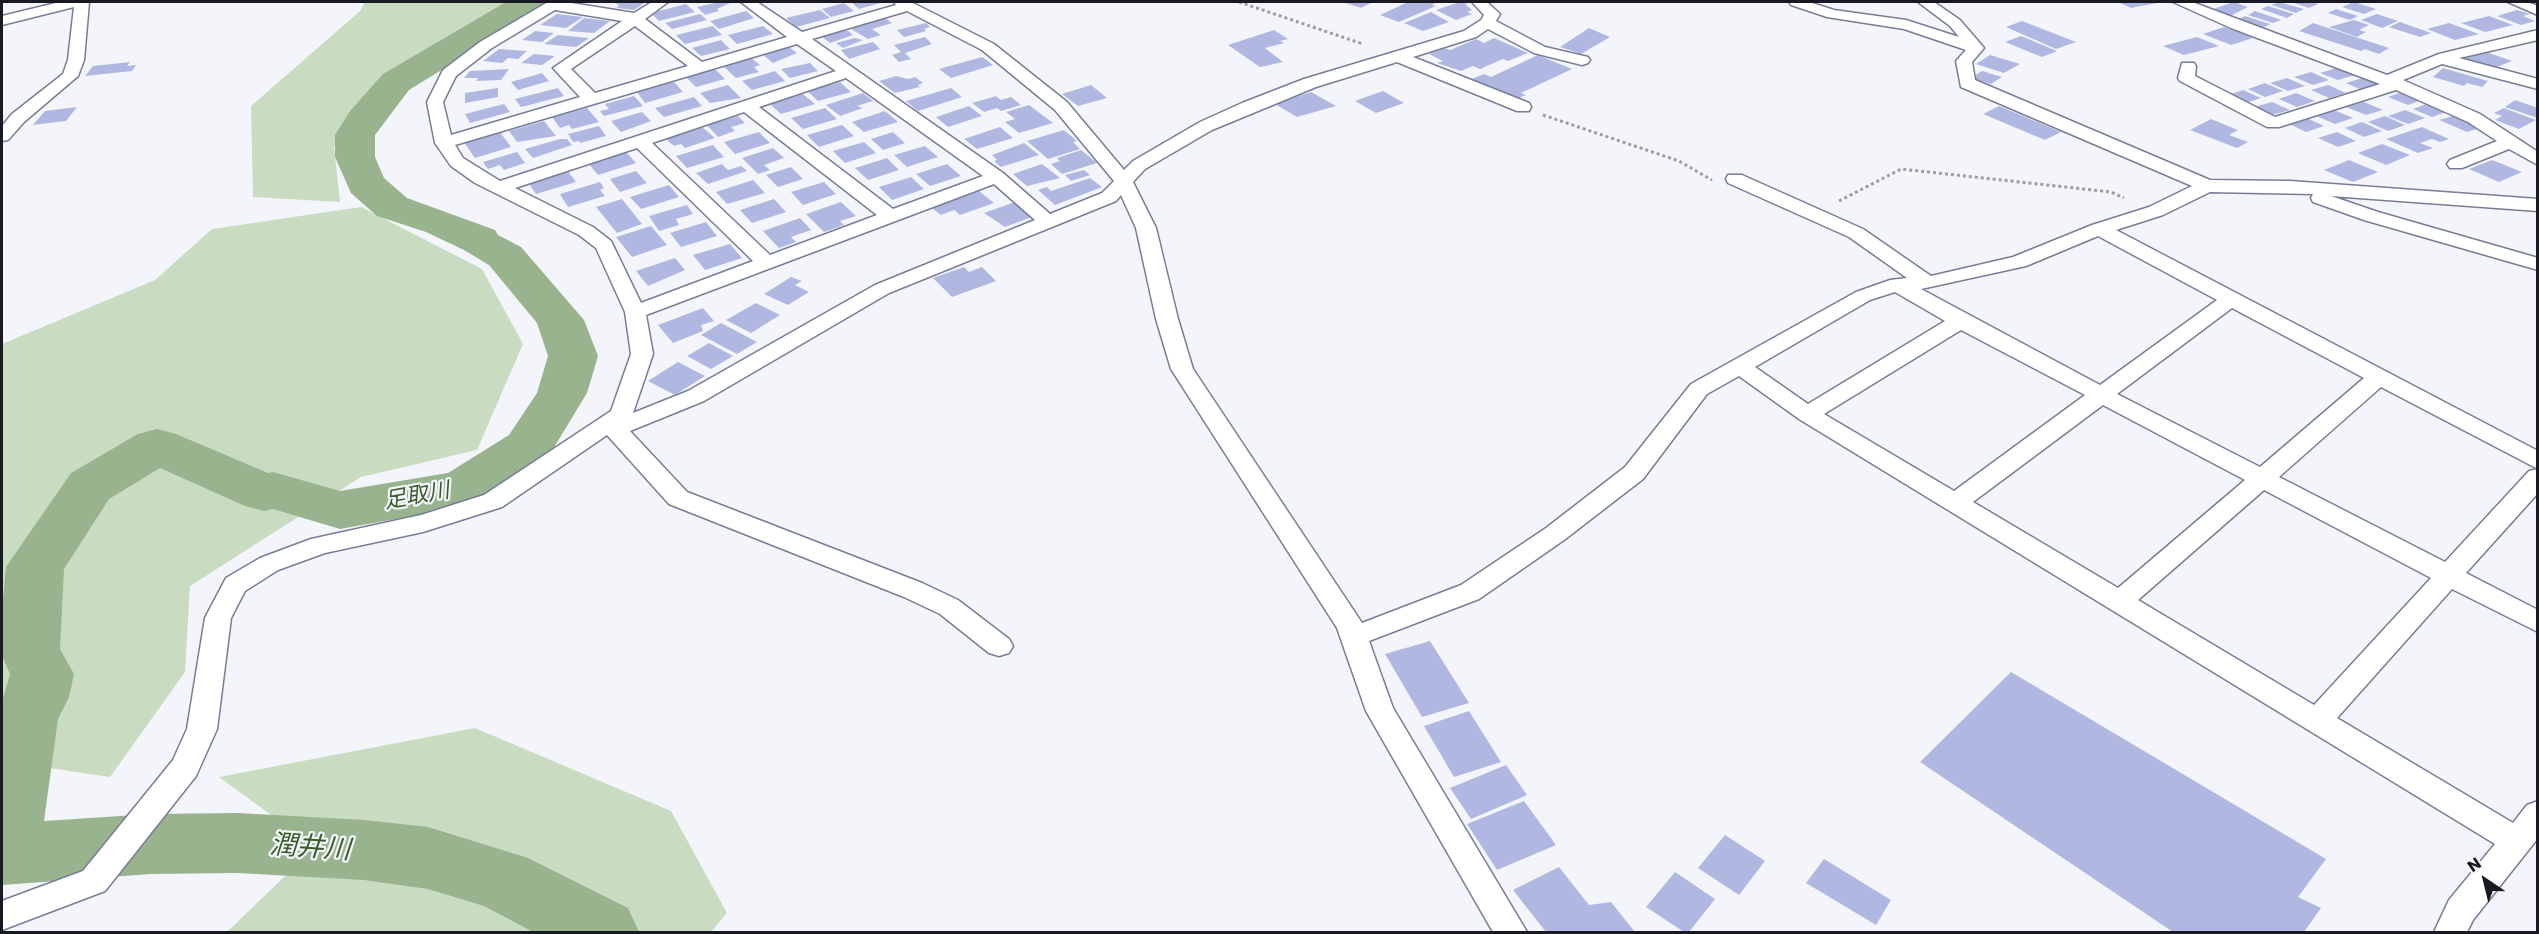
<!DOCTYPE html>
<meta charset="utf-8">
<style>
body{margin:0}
#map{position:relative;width:2539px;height:934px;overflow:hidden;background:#f4f5fb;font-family:Poppins,sans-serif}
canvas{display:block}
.frame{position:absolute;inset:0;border:3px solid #181923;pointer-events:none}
.north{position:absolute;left:2455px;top:850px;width:60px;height:60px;-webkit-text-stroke:4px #f4f5fb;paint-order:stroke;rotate:325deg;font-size:16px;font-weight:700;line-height:24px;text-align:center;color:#181923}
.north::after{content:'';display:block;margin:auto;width:21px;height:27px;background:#181923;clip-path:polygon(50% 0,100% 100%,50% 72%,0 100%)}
</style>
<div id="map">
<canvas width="2539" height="934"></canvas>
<div class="frame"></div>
<div class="north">N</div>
</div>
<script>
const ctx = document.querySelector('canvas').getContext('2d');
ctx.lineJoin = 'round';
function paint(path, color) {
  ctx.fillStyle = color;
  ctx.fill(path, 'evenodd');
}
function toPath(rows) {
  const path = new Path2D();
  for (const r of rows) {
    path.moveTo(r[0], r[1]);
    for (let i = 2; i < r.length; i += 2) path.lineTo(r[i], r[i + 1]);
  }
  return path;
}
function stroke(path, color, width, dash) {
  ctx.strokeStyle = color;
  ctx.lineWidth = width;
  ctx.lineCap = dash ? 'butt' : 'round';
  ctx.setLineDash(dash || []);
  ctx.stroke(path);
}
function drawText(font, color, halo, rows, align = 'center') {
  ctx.font = font + ' Poppins,"Noto Sans JP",sans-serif';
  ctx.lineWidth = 4.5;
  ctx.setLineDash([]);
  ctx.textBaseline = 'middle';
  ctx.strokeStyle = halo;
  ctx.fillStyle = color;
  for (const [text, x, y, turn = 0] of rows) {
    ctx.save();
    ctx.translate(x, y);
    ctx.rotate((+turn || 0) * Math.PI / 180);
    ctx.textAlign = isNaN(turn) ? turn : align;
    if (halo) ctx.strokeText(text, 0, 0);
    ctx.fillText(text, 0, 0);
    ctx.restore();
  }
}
paint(toPath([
 [365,2,549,2,531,13,382,78,334,147,340,202,253,197,251,106,360,11],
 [361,207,482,269,523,344,477,450,361,477,190,586,185,672,110,777,2,761,2,344,155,280,212,229],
 [475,728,671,811,727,913,711,932,227,932,315,847,219,777]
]), '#c9dcc2');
paint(toPath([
 [506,2,546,2,541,9,409,90,375,135,375,157,384,178,407,198,495,230,498,235,521,247,584,320,598,356,587,393,547,459,482,502,463,507,340,529,273,509,264,511,245,506,160,468,109,499,64,569,60,649,74,674,69,697,58,719,44,821,151,814,238,813,364,820,428,827,528,858,628,908,639,932,533,932,484,906,428,889,364,880,238,873,151,874,2,885,2,702,10,674,2,656,2,612,6,567,71,473,138,434,157,429,176,434,268,473,273,472,340,491,448,473,509,435,537,393,548,356,537,323,489,265,464,250,426,232,377,216,351,193,335,157,335,135,350,111,383,74,506,2]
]), '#99b38e');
paint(toPath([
 [617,2,646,2,634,10,617,8,619,5,615,3],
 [720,2,732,2,717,9,719,11,705,15,697,7],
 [851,2,884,2,859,9],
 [1343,2,1373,2,1361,8],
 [1408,2,1437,2,1432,5,1436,6,1399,22,1380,15],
 [1460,2,1468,3,1465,4,1472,10,1467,12,1472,14,1456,20,1436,10],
 [2118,2,2153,2,2157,3,2131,8],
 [2234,2,2248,7,2230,16,2213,9],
 [2279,2,2304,9,2296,13,2271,5],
 [2291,2,2312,2,2318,4,2309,8],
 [2354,2,2376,9,2364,14,2342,7],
 [844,3,854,11,831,17,822,9],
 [686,4,695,12,659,21,651,13],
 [2268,6,2294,14,2287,18,2261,9],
 [2336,9,2358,16,2350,20,2328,13],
 [820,10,830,18,796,27,786,18],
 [2517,10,2530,14,2523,16,2535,21,2521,25,2497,16],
 [746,11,754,18,719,29,710,21],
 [2255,11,2281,20,2273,23,2248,15],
 [1431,12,1449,22,1423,31,1404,23],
 [557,14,583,17,566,28,540,25],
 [700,14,707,20,672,29,665,23],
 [2377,14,2398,21,2382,28,2361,20],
 [2245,16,2270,24,2263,28,2237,20],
 [2489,16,2513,25,2485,32,2461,23],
 [884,17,892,23,872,29,881,35,868,39,851,29],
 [584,18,610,21,594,33,568,31],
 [2354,20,2369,25,2359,30,2366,32,2357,37,2329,27],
 [2022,21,2076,42,2056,49,2006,27],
 [2400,22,2431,33,2420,37,2389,27],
 [926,23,930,27,924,29,926,31,904,37,897,30],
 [2313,23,2389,48,2379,54,2365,49,2361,51,2299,31],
 [2449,23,2479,34,2455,40,2427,29],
 [713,26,722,35,685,44,676,35],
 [763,26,773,34,737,44,728,35],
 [2224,27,2253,38,2231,45,2203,34],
 [1589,28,1610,37,1581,54,1560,47],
 [840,30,848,31,853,35,830,43,821,36],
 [1274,30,1288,39,1280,41,1284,43,1265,48,1283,62,1260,67,1228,45],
 [535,31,554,33,542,42,522,40],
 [558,35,589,38,576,47,544,44],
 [2021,36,2057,51,2042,57,2005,42],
 [925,37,932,44,905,53,911,59,899,62,892,55,901,52,894,45],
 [2197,37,2219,46,2184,55,2163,46],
 [855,38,863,40,843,48,836,43],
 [1494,38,1528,53,1508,61,1503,59,1480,69,1473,66,1461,71,1437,63,1443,61,1429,54,1444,48,1450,50,1476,39,1484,43],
 [721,40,730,49,701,56,692,48],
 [873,42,880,49,849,59,841,50],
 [789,47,797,53,773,63,762,54],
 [499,49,527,51,518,59,508,58,502,63,483,61],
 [2486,52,2512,61,2492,69,2465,58],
 [534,54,555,56,542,65,521,63],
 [1538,55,1572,69,1521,93,1526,95,1513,101,1467,81,1484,74,1491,77],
 [1990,55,2020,64,2004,73,1976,64],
 [982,57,993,65,951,78,939,69],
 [751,58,760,65,754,67,759,72,736,78,723,66],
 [130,62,127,66,136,65,132,71,85,76,93,66],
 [810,63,818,71,790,78,781,69],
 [2337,68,2355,75,2338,80,2320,73],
 [2443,68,2488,81,2482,87,2467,83,2464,86,2433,77],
 [509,69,501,80,476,81,478,78,464,78,470,71],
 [715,69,725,79,696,87,686,77],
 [775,71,785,81,752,90,742,81],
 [1982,71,2002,77,1991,84,1971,78],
 [2311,72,2329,80,2313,85,2294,77],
 [542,73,549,81,518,90,511,82],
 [896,76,908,79,915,77,923,83,918,85,920,87,895,93,879,81],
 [2287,78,2305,86,2288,91,2270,83],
 [2362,78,2381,85,2364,91,2346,83],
 [674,82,683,92,645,103,637,92],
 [840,82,851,92,818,101,807,91],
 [2265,83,2283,91,2265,97,2248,89],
 [728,85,741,98,710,103,700,93],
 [1091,85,1107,98,1078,106,1062,94],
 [2328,85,2346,93,2329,98,2311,90],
 [498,88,498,97,465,103,465,93],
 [558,88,564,96,521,107,515,99],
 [951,88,962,97,918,111,906,101],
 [2243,90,2261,98,2243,104,2225,96],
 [1383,91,1404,103,1376,113,1355,101],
 [2405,91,2424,99,2408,105,2388,97],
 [1311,92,1336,106,1297,117,1275,104],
 [863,93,873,101,857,106,863,108,840,116,826,105],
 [2296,93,2315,101,2297,107,2279,99],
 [803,94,815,104,781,114,770,104],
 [634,96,643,106,604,116,600,111,609,109,605,104],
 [996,96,1001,100,1011,97,1021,105,1001,111,997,108,984,112,972,103],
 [694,97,702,106,664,117,655,108],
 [2515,100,2538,108,2538,118,2505,107],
 [2272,102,2290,110,2272,115,2254,107],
 [2364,102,2383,110,2366,115,2346,107],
 [2429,103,2449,111,2432,117,2413,109],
 [504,104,510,112,470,123,465,114],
 [1029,105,1053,123,1019,133,1005,122,1015,119,1006,112],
 [969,106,982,116,948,127,936,117],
 [1999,106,2061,132,2045,140,1983,114],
 [77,107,66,121,33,125,45,111],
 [587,108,599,122,572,129,569,125,560,128,552,117],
 [825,108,837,119,803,129,791,118],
 [2504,108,2536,120,2519,129,2495,120,2502,116,2494,113],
 [2334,110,2353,118,2335,124,2316,116],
 [2405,110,2425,118,2408,124,2388,116],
 [885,111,898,122,864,132,852,122],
 [642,112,651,121,621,132,611,121],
 [738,116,745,123,731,127,735,131,718,137,707,125],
 [2385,116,2405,125,2388,131,2368,122],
 [2453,116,2480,128,2467,132,2439,120],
 [2305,117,2324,126,2306,132,2287,123],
 [2211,119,2238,130,2229,135,2248,142,2237,148,2190,130],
 [544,121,556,136,517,142,509,131],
 [2362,122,2382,131,2364,137,2345,128],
 [842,125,854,136,819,147,807,135],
 [599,126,606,136,580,143,579,141,573,142,568,134],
 [701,126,715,138,685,148,681,144,674,146,665,138],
 [1000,127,1013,138,977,149,964,139],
 [2422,127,2449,139,2440,142,2432,139,2420,143,2433,148,2418,153,2386,139],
 [1064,130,1077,141,1073,142,1080,149,1048,159,1027,141],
 [500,132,511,147,475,158,464,142],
 [759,132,770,143,735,154,724,142],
 [893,132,905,143,883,150,871,139],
 [2337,132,2356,141,2338,147,2318,138],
 [560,139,567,139,572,145,533,158,525,149],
 [864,142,876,153,845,163,833,151],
 [1024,143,1039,155,1001,167,994,161,997,160,992,155],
 [2382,144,2410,155,2386,165,2358,153],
 [713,145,724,157,687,168,676,156],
 [925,146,938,157,907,167,894,155],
 [773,148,784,158,764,165,770,170,758,174,742,158],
 [1081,150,1097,163,1062,174,1051,164,1060,161,1057,158],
 [517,152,525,163,504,170,500,165,488,169,483,162],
 [626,152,636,163,598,175,588,163],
 [887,158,899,170,868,180,855,168],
 [2349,160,2378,172,2353,182,2324,170],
 [2492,160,2522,172,2499,182,2469,169],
 [722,164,728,170,741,166,747,171,708,184,696,173],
 [947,164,961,176,930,186,916,174],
 [1042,164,1060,178,1027,186,1013,174],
 [791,167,803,179,778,187,766,175],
 [567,170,576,182,536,194,527,181],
 [1084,170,1090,175,1071,181,1065,175],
 [636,171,647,183,620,192,610,179],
 [911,177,924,189,892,200,879,187],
 [1090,178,1102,187,1055,205,1038,190,1047,187,1051,191],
 [753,180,765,193,727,204,716,192],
 [600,182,604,188,600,190,605,196,568,207,560,194],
 [824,182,836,194,803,205,791,192],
 [669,185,679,197,641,209,630,197],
 [979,191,994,203,960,215,954,210,941,215,932,208],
 [622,199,642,224,617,233,596,207],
 [774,199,786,212,752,223,740,210],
 [841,202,856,216,840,221,844,225,824,232,806,214],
 [1015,202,1032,217,1005,227,984,213],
 [687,205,693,214,676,219,679,225,659,231,649,216],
 [800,218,811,230,791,237,796,242,779,248,763,231],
 [706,222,717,236,681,247,670,233],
 [651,226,667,245,632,257,616,237],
 [730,244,742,258,705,270,693,255],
 [675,258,685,270,648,286,636,271],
 [964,267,969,272,982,267,996,281,952,297,933,278],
 [791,277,802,281,795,285,809,292,788,305,764,294],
 [756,303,780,315,751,333,726,320],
 [703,308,714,321,701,325,703,331,673,343,658,325],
 [721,323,757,342,737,354,701,335],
 [709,343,733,356,711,369,687,356],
 [678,362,705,376,675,395,648,381],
 [1430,641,1469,703,1422,717,1385,654],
 [2011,672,2326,859,2298,897,2321,908,2304,932,2173,932,1920,762],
 [1469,711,1501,762,1454,777,1424,726],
 [1506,765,1527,795,1471,819,1450,788],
 [1524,801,1556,845,1497,870,1467,824],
 [1725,835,1765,861,1739,895,1698,868],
 [1824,859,1891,900,1876,925,1806,883],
 [1559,867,1589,905,1611,902,1635,932,1546,932,1513,890],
 [1675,872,1715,899,1689,932,1684,932,1646,907]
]), '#b0b8e1');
const minor = toPath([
 [60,2,89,2,84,60,78,76,24,122,8,140,2,141,2,126,12,114,63,74,68,60,74,7,2,25,2,16,60,2],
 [548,2,565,2,634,13,652,2,668,2,645,19,702,62,787,37,741,2,757,2,802,32,896,5,894,2,911,2,994,44,1067,102,1124,170,1133,161,1200,122,1242,103,1304,79,1464,31,1481,20,1484,15,1472,2,1487,2,1500,14,1496,21,1545,47,1588,57,1590,60,1588,63,1582,65,1534,53,1488,29,1476,37,1413,57,1529,103,1531,107,1529,111,1517,111,1397,62,1316,87,1212,130,1145,169,1133,182,1156,228,1178,319,1193,369,1362,623,1461,585,1546,528,1625,467,1691,384,1856,292,1890,280,1907,278,1849,237,1728,183,1726,179,1728,175,1742,175,1863,229,1931,276,2013,257,2092,225,2149,207,2192,186,1961,87,1956,61,1966,50,1904,29,1827,17,1791,5,1789,2,1809,2,1834,10,1906,20,1959,37,1950,26,1918,2,1934,2,1960,20,1984,48,1972,62,1975,80,2210,180,2290,181,2538,199,2538,211,2331,196,2378,212,2538,258,2538,270,2364,220,2313,202,2311,198,2313,194,2210,192,2163,215,2116,230,2538,451,2538,469,2381,387,2279,477,2445,562,2529,471,2538,469,2538,493,2466,573,2538,610,2538,632,2452,589,2337,718,2513,823,2527,805,2538,801,2538,838,2473,920,2467,932,2434,932,2449,900,2495,844,1799,419,1739,376,1707,394,1643,479,1564,540,1479,599,1369,641,1393,708,1527,932,1493,932,1366,711,1337,628,1171,369,1156,319,1136,228,1121,195,1116,201,889,293,704,401,630,431,687,492,922,583,958,600,1009,639,1013,646,1009,653,999,656,989,653,940,614,904,597,669,504,607,435,502,507,423,532,325,553,278,570,245,591,231,618,217,729,196,776,105,891,2,930,2,901,83,871,173,760,187,729,205,618,226,578,260,558,311,539,421,515,484,495,611,411,631,354,625,312,596,248,579,235,475,183,451,166,435,143,427,102,443,70,480,42,548,2],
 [555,10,622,21,553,68,580,97,451,135,443,102,456,76,492,48,555,10],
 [907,11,982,50,1055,110,1114,181,1102,193,1050,214,1003,173,812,39,907,11],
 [635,26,688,66,595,93,571,69,635,26],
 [797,44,836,71,500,181,463,158,455,145,797,44],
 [846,78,983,176,893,209,759,107,846,78],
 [744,112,877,215,770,255,652,143,744,112],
 [637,148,753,261,641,303,611,241,593,227,515,188,637,148],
 [994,184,1035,220,875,285,688,391,633,413,653,354,646,315,994,184],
 [2098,236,2217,300,2100,385,1921,289,2026,266,2098,236],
 [1895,292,1945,321,1808,404,1755,367,1870,300,1895,292],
 [2232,308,2364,378,2260,467,2117,394,2232,308],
 [1961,330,2085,395,1954,491,1824,414,1961,330],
 [2103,405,2245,480,2118,588,1973,502,2103,405],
 [2264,490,2431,578,2314,705,2138,600,2264,490],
 [2173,2,2192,2,2387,75,2439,54,2538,30,2538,40,2459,58,2538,79,2538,89,2442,64,2403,80,2480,114,2538,152,2538,165,2509,149,2462,168,2450,168,2447,164,2450,160,2497,141,2468,122,2396,90,2279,127,2267,127,2180,81,2178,78,2182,63,2194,63,2196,66,2195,76,2275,117,2380,84,2231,28,2173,2],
 [2508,2,2527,2,2538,6,2538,15,2508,2]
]);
stroke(minor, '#787d97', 3);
stroke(toPath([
 [1239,2,1363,44],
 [1543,115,1679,161,1712,180],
 [1839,201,1901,169,2111,192,2124,198]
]), '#9c9da4', 3, [3, 3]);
paint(minor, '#fff');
drawText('italic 22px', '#395d28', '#f4f5fb', [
 ["足取川",417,497,-10]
]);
drawText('italic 27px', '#395d28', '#f4f5fb', [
 ["潤井川",310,849,4]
]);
</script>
